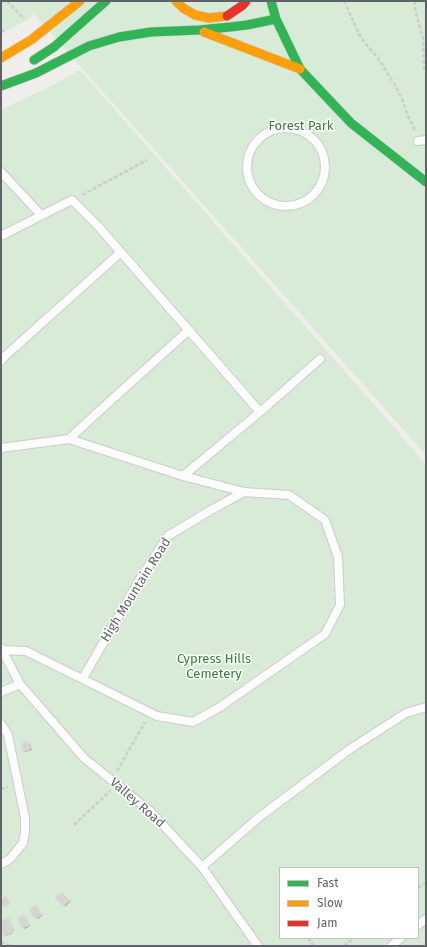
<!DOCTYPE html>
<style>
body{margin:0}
#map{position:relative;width:427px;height:947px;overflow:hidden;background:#efeeea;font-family:"Fira Sans",sans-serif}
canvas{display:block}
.frame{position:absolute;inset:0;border:2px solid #5f6368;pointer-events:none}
.legend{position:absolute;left:279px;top:867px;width:140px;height:72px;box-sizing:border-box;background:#fff;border:1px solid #bfc1c3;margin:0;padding:5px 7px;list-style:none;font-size:12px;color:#5f6368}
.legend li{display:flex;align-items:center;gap:8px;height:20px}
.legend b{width:20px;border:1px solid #bfc1c3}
</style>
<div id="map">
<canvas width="427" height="947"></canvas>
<div class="frame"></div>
<ul class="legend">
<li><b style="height:5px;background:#30b455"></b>Fast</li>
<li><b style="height:5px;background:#ff9f0a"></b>Slow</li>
<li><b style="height:5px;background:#e5322d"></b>Jam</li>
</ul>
</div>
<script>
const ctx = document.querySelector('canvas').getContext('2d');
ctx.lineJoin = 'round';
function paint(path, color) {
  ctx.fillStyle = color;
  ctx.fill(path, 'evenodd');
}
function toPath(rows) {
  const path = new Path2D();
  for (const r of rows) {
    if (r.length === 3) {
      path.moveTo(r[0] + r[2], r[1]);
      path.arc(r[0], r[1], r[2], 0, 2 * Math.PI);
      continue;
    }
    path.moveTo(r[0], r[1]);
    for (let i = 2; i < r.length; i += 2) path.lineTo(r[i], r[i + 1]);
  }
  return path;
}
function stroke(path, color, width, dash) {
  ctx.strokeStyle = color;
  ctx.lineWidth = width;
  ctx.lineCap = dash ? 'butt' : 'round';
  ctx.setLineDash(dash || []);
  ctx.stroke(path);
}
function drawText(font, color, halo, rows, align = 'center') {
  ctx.font = font + ' "Fira Sans",sans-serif';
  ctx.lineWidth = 3;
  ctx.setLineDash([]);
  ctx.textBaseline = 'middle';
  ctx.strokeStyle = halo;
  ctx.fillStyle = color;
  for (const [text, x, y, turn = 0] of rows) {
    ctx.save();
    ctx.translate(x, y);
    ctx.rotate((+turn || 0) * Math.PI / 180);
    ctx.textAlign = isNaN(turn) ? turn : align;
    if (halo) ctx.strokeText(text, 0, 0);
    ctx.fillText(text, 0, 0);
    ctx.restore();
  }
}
paint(toPath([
 [1,1,426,1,426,455,33,13,29,19,1,34],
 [80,70,426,464,426,946,1,946,1,110,51,86],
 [280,868,418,868,418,938,280,938]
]), '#d8ebd6');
paint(toPath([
 [28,743,30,744,32,750,25,752,23,750],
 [64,894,71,901,65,907,64,905],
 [38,908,43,915,38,919,36,918],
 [24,916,26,917,30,926,25,929,23,928],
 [8,919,10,920,14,930,12,931,13,933,6,936,4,935,1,927,1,922]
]), '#0003');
const building = toPath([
 [26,741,26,742,28,742,30,749,23,751,21,744,22,744,22,743,26,741],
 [62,892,70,900,63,906,55,898,62,892],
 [6,896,10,904,3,907,1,904,1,899,6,896],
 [36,905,42,914,35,919,29,910,36,905],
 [24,915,29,925,22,928,17,918,24,915],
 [9,918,13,929,11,930,12,932,3,936,1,929,1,921,9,918]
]);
paint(building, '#d6d5d3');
stroke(building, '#deddd9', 1);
const lane = toPath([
 [286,167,39],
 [418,141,426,140],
 [1,172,41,215],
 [1,236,72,200,98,226,260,412,183,476],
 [1,361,4,357,121,252],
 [260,412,320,359],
 [69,439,97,413,189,330],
 [1,448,69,439,183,476,244,492,289,495,325,520,338,557,340,605,325,634,220,707,193,722,157,716,26,651,2,650,1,651],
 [1,648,20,684],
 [83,678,140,579,168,536,211,510,244,492],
 [1,692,20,684,84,758,150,811,202,867,258,946],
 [1,724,8,735,25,818,25,832,23,843,10,859,1,864],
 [202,867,258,818,350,749,406,713,426,707],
 [418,925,426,919],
 [391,946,401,938]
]);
const fast = toPath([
 [271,1,276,19,300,69,351,123,426,182],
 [34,60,54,47,106,1],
 [1,86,36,73,89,46,119,37,151,32,199,30,230,27,247,25,276,19]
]);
const slow = toPath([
 [176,1,183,8,195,15,209,18,226,16],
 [204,32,300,69],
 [1,58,31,40,80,1]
]);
const jam = toPath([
 [227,16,243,5,246,1]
]);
stroke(lane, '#cbcccc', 10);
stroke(fast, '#cacacb', 10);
stroke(slow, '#cacacb', 10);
stroke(jam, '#cacacb', 10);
stroke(toPath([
 [7,1,24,19],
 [344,1,359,34,364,42,378,58,395,85,402,99,408,116,412,124,415,131],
 [415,1,415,10,423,38,424,68,426,72],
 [1,29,4,32],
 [82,195,147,160],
 [117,771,145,722],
 [1,789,8,787],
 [74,825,110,791],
 [418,888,426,882],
 [308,938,314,946],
 [1,942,11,946],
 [344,946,354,938]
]), '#cacfcc', 2.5, [4, 2]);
stroke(lane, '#fdfcfc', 8);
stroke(fast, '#30b455', 9);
stroke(slow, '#ff9f0a', 9);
stroke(jam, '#e5322d', 9);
drawText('13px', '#348238', '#fff', [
 ["Forest Park",301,126],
 ["Cypress Hills",214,659],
 ["Cemetery",214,674]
]);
drawText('13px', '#5f6368', '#fff', [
 ["High Mountain Road",136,590,-58],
 ["Valley Road",137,803,41]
]);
</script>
